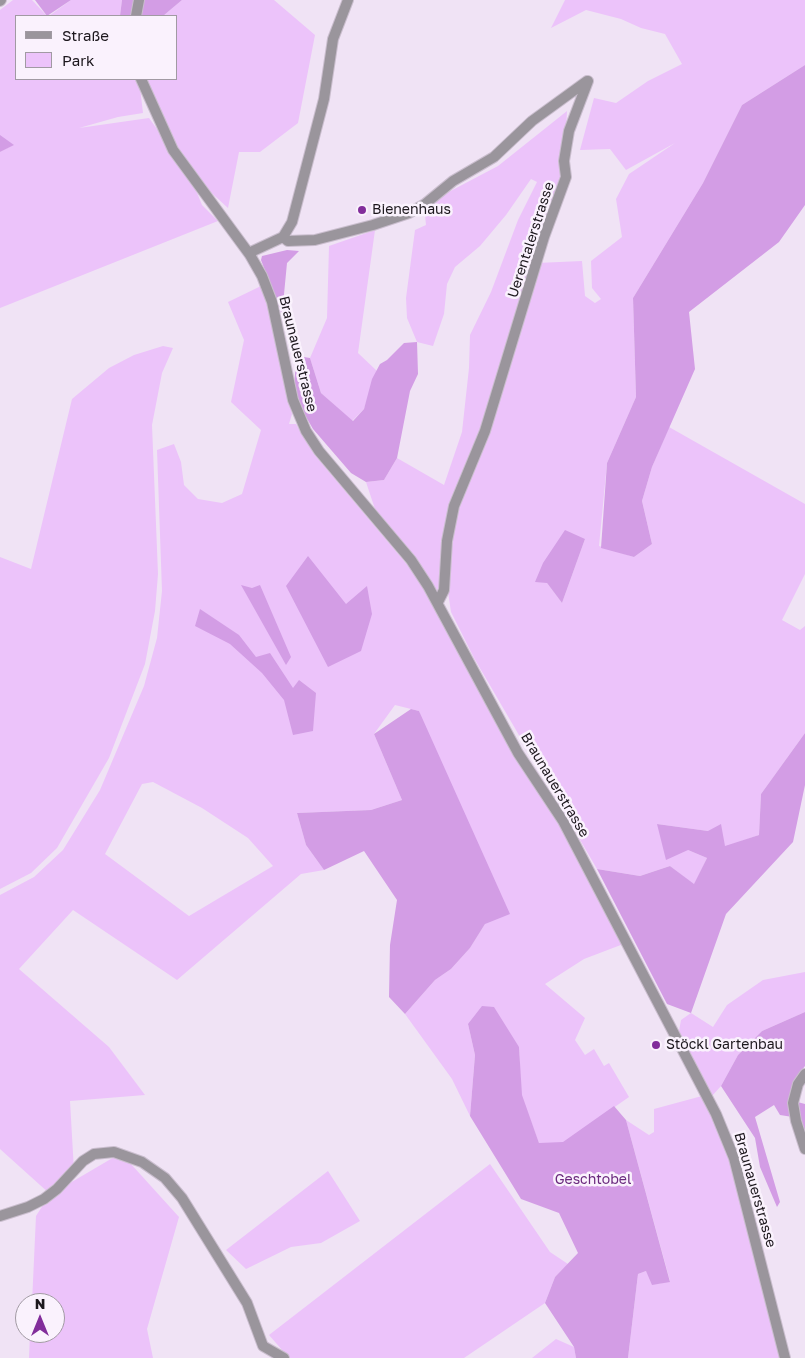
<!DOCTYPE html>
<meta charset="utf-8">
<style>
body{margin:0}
#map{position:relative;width:805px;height:1358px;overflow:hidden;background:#f0e3f5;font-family:"Golos Text",sans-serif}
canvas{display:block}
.legend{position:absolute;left:15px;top:15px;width:162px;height:65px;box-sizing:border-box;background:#faf2fd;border:1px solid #a19aa3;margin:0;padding:6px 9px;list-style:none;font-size:15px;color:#1c171d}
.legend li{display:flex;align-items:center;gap:10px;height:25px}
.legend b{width:25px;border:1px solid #a19aa3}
.north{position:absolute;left:15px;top:1293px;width:50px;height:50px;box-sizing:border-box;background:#faf2fd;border:1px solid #a19aa3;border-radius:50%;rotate:0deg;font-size:14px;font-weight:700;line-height:20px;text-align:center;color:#1c171d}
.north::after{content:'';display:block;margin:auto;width:18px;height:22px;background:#822d9b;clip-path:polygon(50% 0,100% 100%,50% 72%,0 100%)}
</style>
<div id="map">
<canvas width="805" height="1358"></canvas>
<ul class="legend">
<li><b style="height:6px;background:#9a959c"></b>Straße</li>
<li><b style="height:14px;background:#ecc3fa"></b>Park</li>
</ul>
<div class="north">N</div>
</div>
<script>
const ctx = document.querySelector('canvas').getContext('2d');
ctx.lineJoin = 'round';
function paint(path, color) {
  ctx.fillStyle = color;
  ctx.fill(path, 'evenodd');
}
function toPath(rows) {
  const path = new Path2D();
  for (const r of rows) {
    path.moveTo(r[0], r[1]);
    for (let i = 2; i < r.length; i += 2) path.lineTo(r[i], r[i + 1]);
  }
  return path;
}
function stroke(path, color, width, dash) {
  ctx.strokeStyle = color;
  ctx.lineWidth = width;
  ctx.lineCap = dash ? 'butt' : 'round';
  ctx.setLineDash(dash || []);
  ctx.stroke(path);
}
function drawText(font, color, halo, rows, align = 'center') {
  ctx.font = font + ' "Golos Text",sans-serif';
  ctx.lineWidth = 5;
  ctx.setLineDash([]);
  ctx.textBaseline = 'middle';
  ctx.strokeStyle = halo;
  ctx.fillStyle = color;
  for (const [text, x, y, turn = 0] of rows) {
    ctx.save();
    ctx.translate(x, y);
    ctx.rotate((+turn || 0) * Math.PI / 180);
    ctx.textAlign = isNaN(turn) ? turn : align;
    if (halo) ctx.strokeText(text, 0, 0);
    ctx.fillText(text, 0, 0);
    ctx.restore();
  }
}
paint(toPath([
 [13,0,32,0,47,16,16,16,16,79,139,79,143,113,118,117,79,128,149,118,189,173,202,205,218,221,0,308,0,152,13,145,0,137,0,10],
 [71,0,122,0,120,16,49,16],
 [182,0,274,0,315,35,298,123,260,152,239,152,228,208,205,187,171,141,145,79,176,79,176,16,163,16],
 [565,0,805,0,805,65,742,105,703,183,633,298,636,397,607,463,599,546,634,557,652,544,642,501,652,467,669,427,805,504,805,574,782,620,800,630,805,626,805,733,761,794,759,835,725,847,708,831,657,824,688,850,707,858,694,885,670,866,640,876,597,869,474,658,451,612,445,572,447,541,537,263,582,261,585,296,595,303,601,299,592,288,591,261,622,237,616,199,629,174,675,143,626,170,610,149,580,150,594,98,616,103,648,81,682,64,665,34,641,28,621,19,586,10,551,28],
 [585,539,562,603,547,583],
 [567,111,564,175,559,173,566,177,532,260,482,428,452,500,442,587,437,590,375,509,366,482,384,480,397,458,444,485,462,432,469,368,470,335,491,292,518,220,537,182,531,179,506,215,480,246,455,267,447,284,444,314,433,346,417,342,407,318,406,298,415,230,426,225,424,205,498,166],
 [375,230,358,353,377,371,364,409,352,421,321,393,310,358,327,318,329,246],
 [261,286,270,315,292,414,289,424,296,424,314,454,415,574,475,674,626,943,584,959,545,984,585,1018,575,1040,585,1055,594,1049,604,1066,609,1063,629,1097,563,1143,539,1143,521,1095,519,1047,468,1024,475,1055,470,1116,452,1079,405,1014,435,980,451,969,470,948,485,924,419,711,395,705,374,734,402,800,371,810,297,813,306,845,324,870,301,874,177,980,73,910,19,969,109,1047,145,1095,70,1101,74,1171,53,1193,121,1153,179,1217,147,1329,153,1358,29,1358,30,1333,55,1333,55,1303,32,1303,36,1216,50,1194,0,1149,0,895,34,877,63,850,100,790,144,686,157,638,162,591,157,450,174,444,181,462,184,485,198,499,222,503,242,494,261,430,231,402,244,340,228,302],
 [153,782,202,808,248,838,273,866,189,916,105,854,142,784],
 [163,346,173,348,162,373,152,425,158,574,155,611,145,664,109,758,57,848,31,873,0,889,0,557,31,569,72,399,109,368,134,355],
 [805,972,805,1012,762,1031,738,1055,721,1086,712,1096,679,1031,681,1020,691,1013,713,1027,727,1005,763,980],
 [702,1096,730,1159,780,1358,628,1358,638,1274,646,1271,658,1284,670,1281,626,1120,649,1135,654,1132,654,1109],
 [490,1164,550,1252,568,1264,555,1277,545,1303,464,1358,289,1358,269,1335],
 [328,1171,360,1221,321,1243,291,1247,246,1269,226,1250],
 [556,1339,574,1347,576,1358,532,1358]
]), '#ecc3fa');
paint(toPath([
 [35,0,71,0,47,16],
 [122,0,182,0,163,16,120,16],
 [805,65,805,205,779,242,689,312,695,369,652,467,642,501,652,544,634,557,601,548,607,463,636,397,633,298,703,183,742,105],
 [0,135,14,145,0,152],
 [287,250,299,251,287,263,282,315,261,260,262,256],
 [417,342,418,374,410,391,397,458,384,480,366,482,351,473,313,429,302,410,294,385,296,363,304,357,310,358,321,393,353,421,364,409,372,379,380,364,387,360,404,343],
 [565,530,585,539,562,603,547,583,535,582,543,563],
 [308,556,346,604,367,586,372,614,361,651,328,667,286,586],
 [241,585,252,588,260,585,291,657,286,665],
 [200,609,239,635,256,657,270,653,293,688,299,680,316,693,313,731,293,735,284,700,262,673,230,644,195,626],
 [411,709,419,711,510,914,485,924,470,948,451,969,435,980,405,1014,389,997,390,945,397,900,364,851,324,870,306,845,297,813,371,810,402,800,374,734],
 [805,733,805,785,793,842,726,914,691,1013,667,1004,597,869,640,876,670,866,694,884,707,858,688,850,666,860,657,824,708,831,721,824,725,846,759,835,761,794],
 [482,1006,494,1007,519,1047,522,1095,539,1143,563,1142,614,1106,626,1120,670,1282,652,1285,646,1271,638,1274,628,1358,576,1358,574,1347,545,1303,555,1277,578,1253,559,1213,521,1199,470,1116,475,1055,468,1024],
 [805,1012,805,1066,793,1082,790,1100,805,1104,805,1131,799,1118,780,1115,774,1105,755,1117,780,1202,777,1207,760,1167,755,1138,721,1086,738,1055,762,1031]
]), '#d39de5');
const minor = toPath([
 [0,1,1,0],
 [136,16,139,0],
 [141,79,173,150,250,255,262,276,272,302,293,400,306,431,319,451,411,560,428,586,518,753,563,821,716,1114,734,1158,785,1358],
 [283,237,288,241,315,240,373,225,409,213,425,204,453,181,494,157,532,121,587,81],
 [250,255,253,251,283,237,292,222,324,99,333,39,348,0],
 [438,602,444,590,447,541,454,506,485,431,544,237,566,177,564,161,569,131,588,81],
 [805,1074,798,1084,793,1103,796,1121,805,1149],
 [0,1216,28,1207,44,1199,57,1189,83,1161,94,1154,114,1152,142,1162,165,1178,182,1198,247,1303,263,1346,284,1358]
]);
stroke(minor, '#cabece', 12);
stroke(minor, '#9a959c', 10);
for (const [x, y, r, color] of [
 [362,210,5,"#822d9b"],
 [656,1045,5,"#822d9b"]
]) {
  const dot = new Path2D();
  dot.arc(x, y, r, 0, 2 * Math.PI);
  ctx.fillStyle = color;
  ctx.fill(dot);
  stroke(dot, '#faf2fd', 2);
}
drawText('14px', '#1c171d', '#faf2fd', [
 ["Bienenhaus",372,210],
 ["Stöckl Gartenbau",666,1045]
], 'left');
drawText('14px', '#1c171d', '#faf2fd', [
 ["Uerentalerstrasse",531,240,-72],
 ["Braunauerstrasse",298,354,76],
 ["Braunauerstrasse",555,785,59],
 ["Braunauerstrasse",755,1190,74]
]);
drawText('14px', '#6a297d', '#faf2fd', [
 ["Geschtobel",593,1180]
]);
</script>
